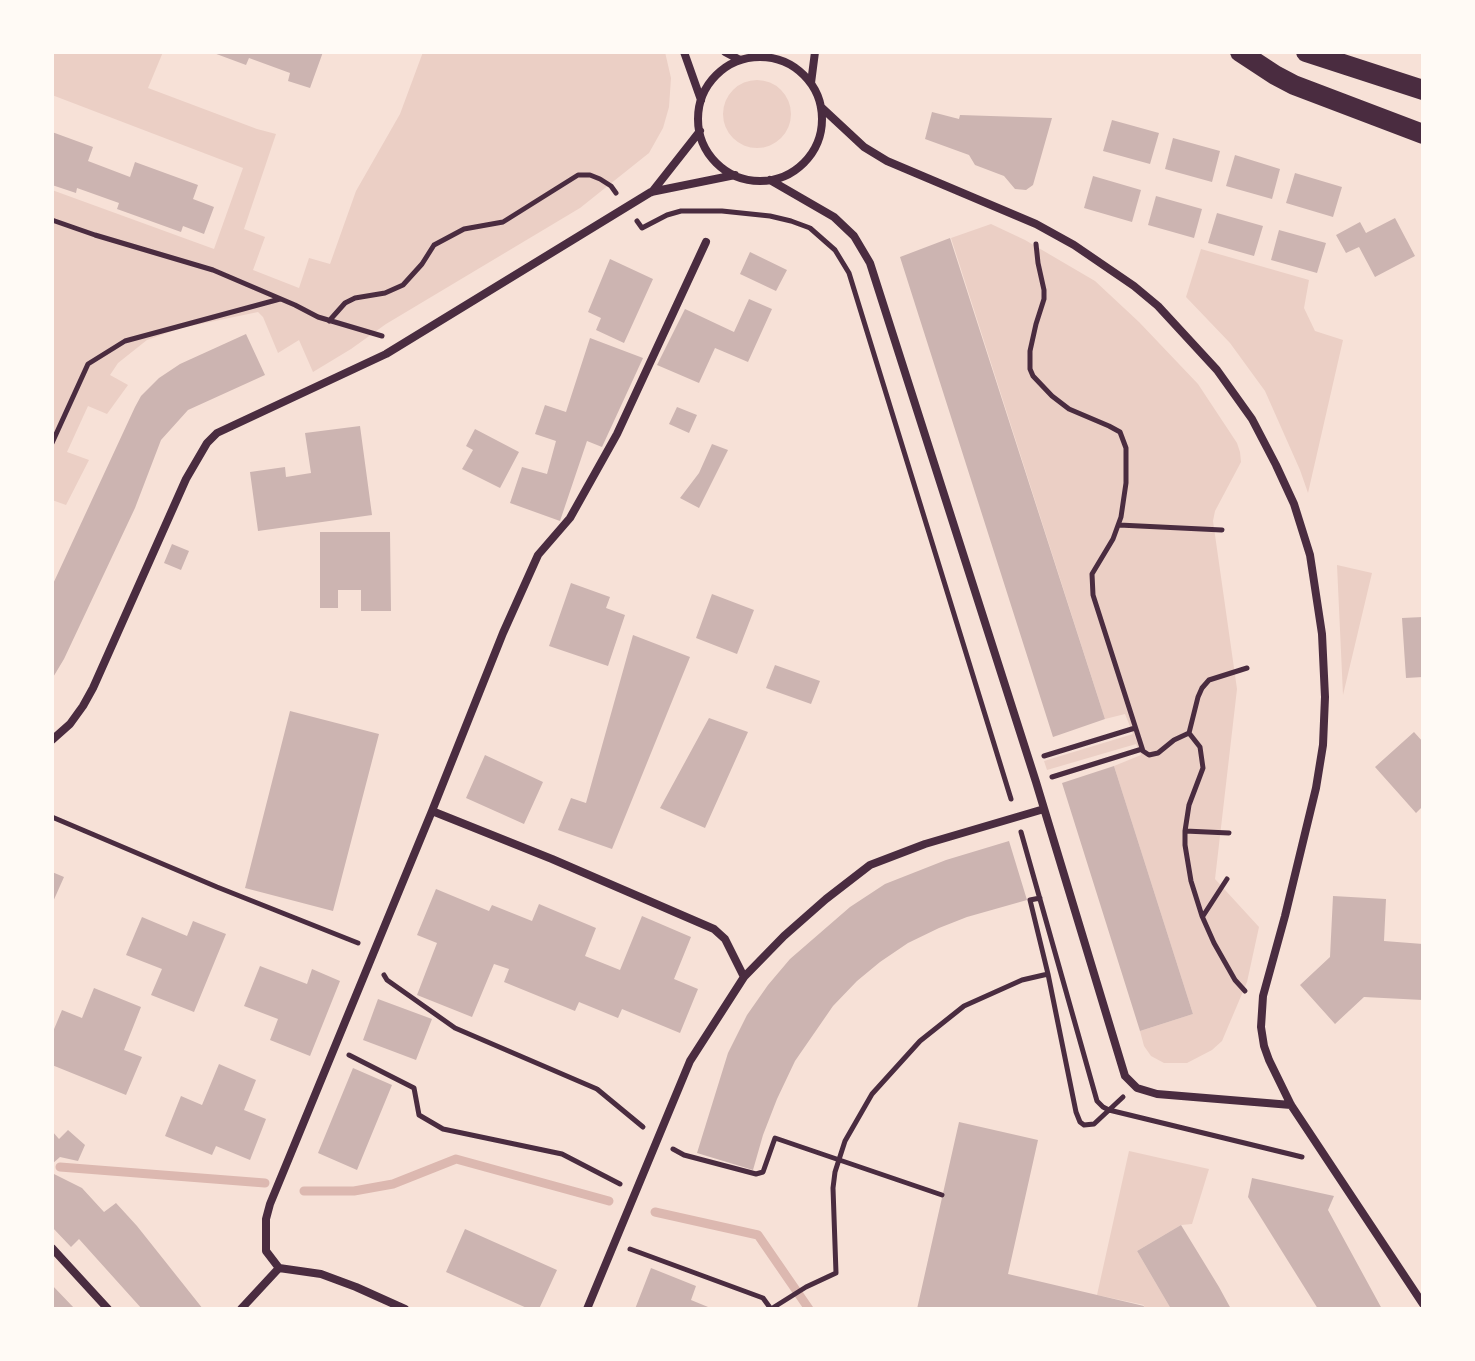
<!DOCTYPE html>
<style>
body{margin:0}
#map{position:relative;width:1475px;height:1361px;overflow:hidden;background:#f7e1d7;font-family:"Archivo Narrow",sans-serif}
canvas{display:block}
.frame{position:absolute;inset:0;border:54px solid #fffaf5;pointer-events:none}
</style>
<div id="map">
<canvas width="1475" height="1361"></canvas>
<div class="frame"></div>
</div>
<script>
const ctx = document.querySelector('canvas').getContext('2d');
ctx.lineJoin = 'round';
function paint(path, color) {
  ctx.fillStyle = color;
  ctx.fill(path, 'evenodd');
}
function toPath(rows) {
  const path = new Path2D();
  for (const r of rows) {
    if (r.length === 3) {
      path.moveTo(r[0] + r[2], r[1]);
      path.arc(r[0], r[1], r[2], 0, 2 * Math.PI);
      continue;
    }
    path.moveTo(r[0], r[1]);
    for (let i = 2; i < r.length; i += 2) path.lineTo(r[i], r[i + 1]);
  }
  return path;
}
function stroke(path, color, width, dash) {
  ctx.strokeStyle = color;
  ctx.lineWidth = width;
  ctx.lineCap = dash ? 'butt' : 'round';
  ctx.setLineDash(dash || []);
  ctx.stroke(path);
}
paint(toPath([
 [52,52,163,52,148,88,257,129,276,134,244,229,265,237,253,270,299,288,309,258,330,264,356,191,400,114,423,52,665,52,671,78,669,107,663,128,649,153,580,208,386,324,351,349,313,372,299,340,278,353,263,317,258,312,181,328,147,340,118,363,110,375,128,385,107,414,88,406,67,452,89,460,66,505,52,500,52,190,214,249,243,168,52,95],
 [757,114,34],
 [991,224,1025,240,1095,281,1139,322,1198,384,1237,443,1240,452,1241,462,1215,511,1213,521,1237,689,1215,879,1259,927,1247,982,1222,1041,1212,1050,1187,1063,1164,1063,1151,1056,1144,1046,1140,1031,1193,1014,1114,766,1141,755,1136,744,1047,770,1044,761,1133,734,1125,714,1105,719,951,238],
 [1201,249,1309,280,1304,308,1315,331,1343,340,1308,493,1300,470,1265,391,1230,343,1186,297],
 [1337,565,1372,573,1343,695],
 [1129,1151,1209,1169,1192,1224,1181,1225,1137,1251,1171,1309,1143,1309,1144,1305,1097,1295]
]), '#ebcfc5');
stroke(toPath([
 [60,1167,265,1183],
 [304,1191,354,1191,393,1184,456,1159,609,1201],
 [655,1212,758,1235,809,1309]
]), '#dcb8b0', 9);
paint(toPath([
 [211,52,323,52,310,88,288,81,290,73,249,58,246,65],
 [932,112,959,119,960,115,1052,118,1033,185,1026,190,1015,189,1004,176,975,165,969,155,925,139],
 [1112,120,1159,133,1150,164,1103,151],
 [52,132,93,147,88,161,130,177,135,162,198,185,193,199,214,207,204,234,183,226,181,232,117,209,119,203,77,188,76,193,52,185],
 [1173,138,1220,151,1212,182,1165,169],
 [1235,155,1280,169,1272,199,1226,186],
 [1295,173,1342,187,1333,217,1286,203],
 [1093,176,1141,190,1132,222,1084,208],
 [1156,196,1202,209,1194,238,1148,225],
 [1217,213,1263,226,1254,256,1208,243],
 [1395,218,1415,256,1375,277,1359,247,1346,253,1336,235,1360,222,1366,233],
 [1279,230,1326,243,1317,273,1271,260],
 [950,238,1105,719,1053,737,900,257],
 [750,252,787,270,776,291,740,274],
 [610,259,653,279,624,343,596,330,601,318,588,312],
 [749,299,772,309,748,362,715,348,699,383,657,365,685,309,734,332],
 [246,334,265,375,188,410,161,440,135,508,64,659,52,679,52,586,135,407,141,396,159,378,180,364],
 [590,338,643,358,602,447,587,441,560,521,510,503,522,467,547,474,556,441,535,434,545,405,566,412],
 [677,407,697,415,689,433,669,424],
 [360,426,372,515,258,531,250,472,285,467,286,477,311,473,305,433],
 [475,429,519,452,500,488,462,469,473,450,466,446],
 [712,444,728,450,699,508,680,498,699,473],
 [320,532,390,532,391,611,361,611,361,590,338,590,338,608,320,608],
 [172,544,189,551,181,570,164,563],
 [571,583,610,597,606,608,625,615,608,666,549,646],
 [712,594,754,610,737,654,696,638],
 [1423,617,1423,677,1406,678,1402,618],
 [633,635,690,657,612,849,558,830,571,798,586,803],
 [775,665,820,681,811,704,766,688],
 [290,711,379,734,333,911,245,888],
 [709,718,748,732,705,828,660,808],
 [1414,732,1423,742,1423,806,1416,813,1375,767],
 [485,755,543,782,524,824,466,798],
 [1114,766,1193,1014,1140,1031,1062,783],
 [1009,841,1027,900,967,917,939,928,908,943,880,962,857,981,833,1006,795,1061,777,1099,763,1135,753,1170,697,1153,728,1053,747,1015,768,985,790,959,850,907,885,884,946,860],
 [52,872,64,877,52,904],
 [436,889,489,911,492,905,532,921,539,904,596,928,585,956,620,970,642,916,691,937,674,979,698,989,680,1033,622,1009,618,1018,579,1002,575,1011,504,982,509,969,494,964,472,1017,417,995,437,943,417,935],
 [1333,896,1386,899,1384,941,1423,944,1423,1000,1364,997,1335,1024,1300,985,1330,957],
 [142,917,187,936,193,921,226,934,194,1012,151,995,162,969,126,955],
 [260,966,307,984,312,969,340,981,310,1056,270,1040,278,1019,244,1006],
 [94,988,141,1007,124,1050,142,1057,126,1095,52,1065,52,1034,62,1010,82,1018],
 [378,999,432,1019,416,1060,363,1040],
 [219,1064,256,1080,244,1110,266,1119,250,1160,216,1146,212,1155,165,1136,181,1096,202,1105],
 [353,1068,392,1085,357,1170,318,1153],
 [959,1122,1038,1140,1008,1274,1144,1306,1143,1309,917,1309],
 [68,1130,85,1145,78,1161,60,1157,52,1164,52,1131,59,1139],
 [52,1173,82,1188,104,1212,116,1203,137,1226,203,1309,142,1309,79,1239,71,1247,52,1227],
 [1252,1178,1334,1196,1328,1210,1382,1309,1318,1309,1248,1197],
 [1181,1225,1219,1287,1231,1309,1171,1309,1137,1251],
 [465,1229,557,1270,539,1309,529,1309,446,1272],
 [651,1268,696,1286,691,1300,713,1309,635,1309],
 [52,1285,75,1309,52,1309]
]), '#ccb4b1');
stroke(toPath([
 [52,220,95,235,213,270,295,305,318,317,382,336],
 [637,221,642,228,667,215,681,211,722,211,770,216,791,221,810,228,835,250,849,273,1011,799],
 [1036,244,1038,263,1044,290,1044,299,1036,324,1030,351,1030,369,1033,376,1052,396,1069,409,1109,426,1120,432,1126,448,1126,483,1121,517,1113,539,1092,574,1093,595,1143,751,1149,755,1158,753,1174,740,1189,733],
 [329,321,345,303,355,298,385,293,403,285,422,264,434,245,464,229,503,222,578,175,590,175,600,179,611,186,616,193],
 [52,443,88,364,125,341,280,299],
 [1119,525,1222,530],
 [1044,756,1135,728],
 [1052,777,1142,749],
 [52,817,217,887,358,943],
 [1185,831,1229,833],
 [1021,832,1097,1101,1103,1107,1109,1110,1302,1157],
 [1203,916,1227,879],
 [1048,974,1076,1112,1080,1122,1084,1125,1094,1124,1123,1097],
 [384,975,387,980,455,1028,597,1089,643,1127],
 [1245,991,1235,980,1214,943,1202,916,1191,881,1185,845,1185,831,1189,805,1203,768,1200,747,1189,733,1198,697,1202,688,1209,680,1247,668],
 [349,1055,414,1088,419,1115,443,1129,562,1154,620,1184],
 [673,1149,684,1155,756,1174,763,1172,775,1138,942,1195],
 [630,1249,763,1298,771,1309],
 [771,1309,806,1287,836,1273,833,1188,835,1172,845,1141,872,1094,920,1041,964,1006,1022,980,1048,974,1030,900,1040,898]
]), '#4a2c40', 5);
stroke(toPath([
 [684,52,701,100],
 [725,52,740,60],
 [760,119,62],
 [811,83,815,52],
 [821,107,864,147,887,161,1036,224,1074,245,1134,286,1158,306,1217,370,1252,419,1276,465,1294,504,1310,555,1322,634,1325,697,1323,745,1316,788,1285,916,1263,996,1261,1027,1264,1046,1269,1060,1291,1105,1423,1304],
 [770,180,834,217,854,236,870,263,1036,782,1125,1076,1137,1088,1157,1094,1291,1105],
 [652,192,700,131],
 [52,740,70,724,83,706,93,688,186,479,207,443,217,433,386,354,651,192,735,175],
 [432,811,552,859,714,929,725,939,744,977],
 [52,1248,108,1309],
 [279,1268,266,1251,266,1219,270,1204,432,811,503,633,538,555,570,518,617,434,706,242],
 [279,1268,321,1274,356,1287,405,1309],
 [241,1309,279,1268],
 [587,1309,690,1061,744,977,784,936,826,899,870,865,925,844,1044,809]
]), '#4a2c40', 8);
stroke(toPath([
 [1240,52,1275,75,1294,85,1423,134],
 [1306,52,1423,90]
]), '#4a2c40', 20);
</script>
